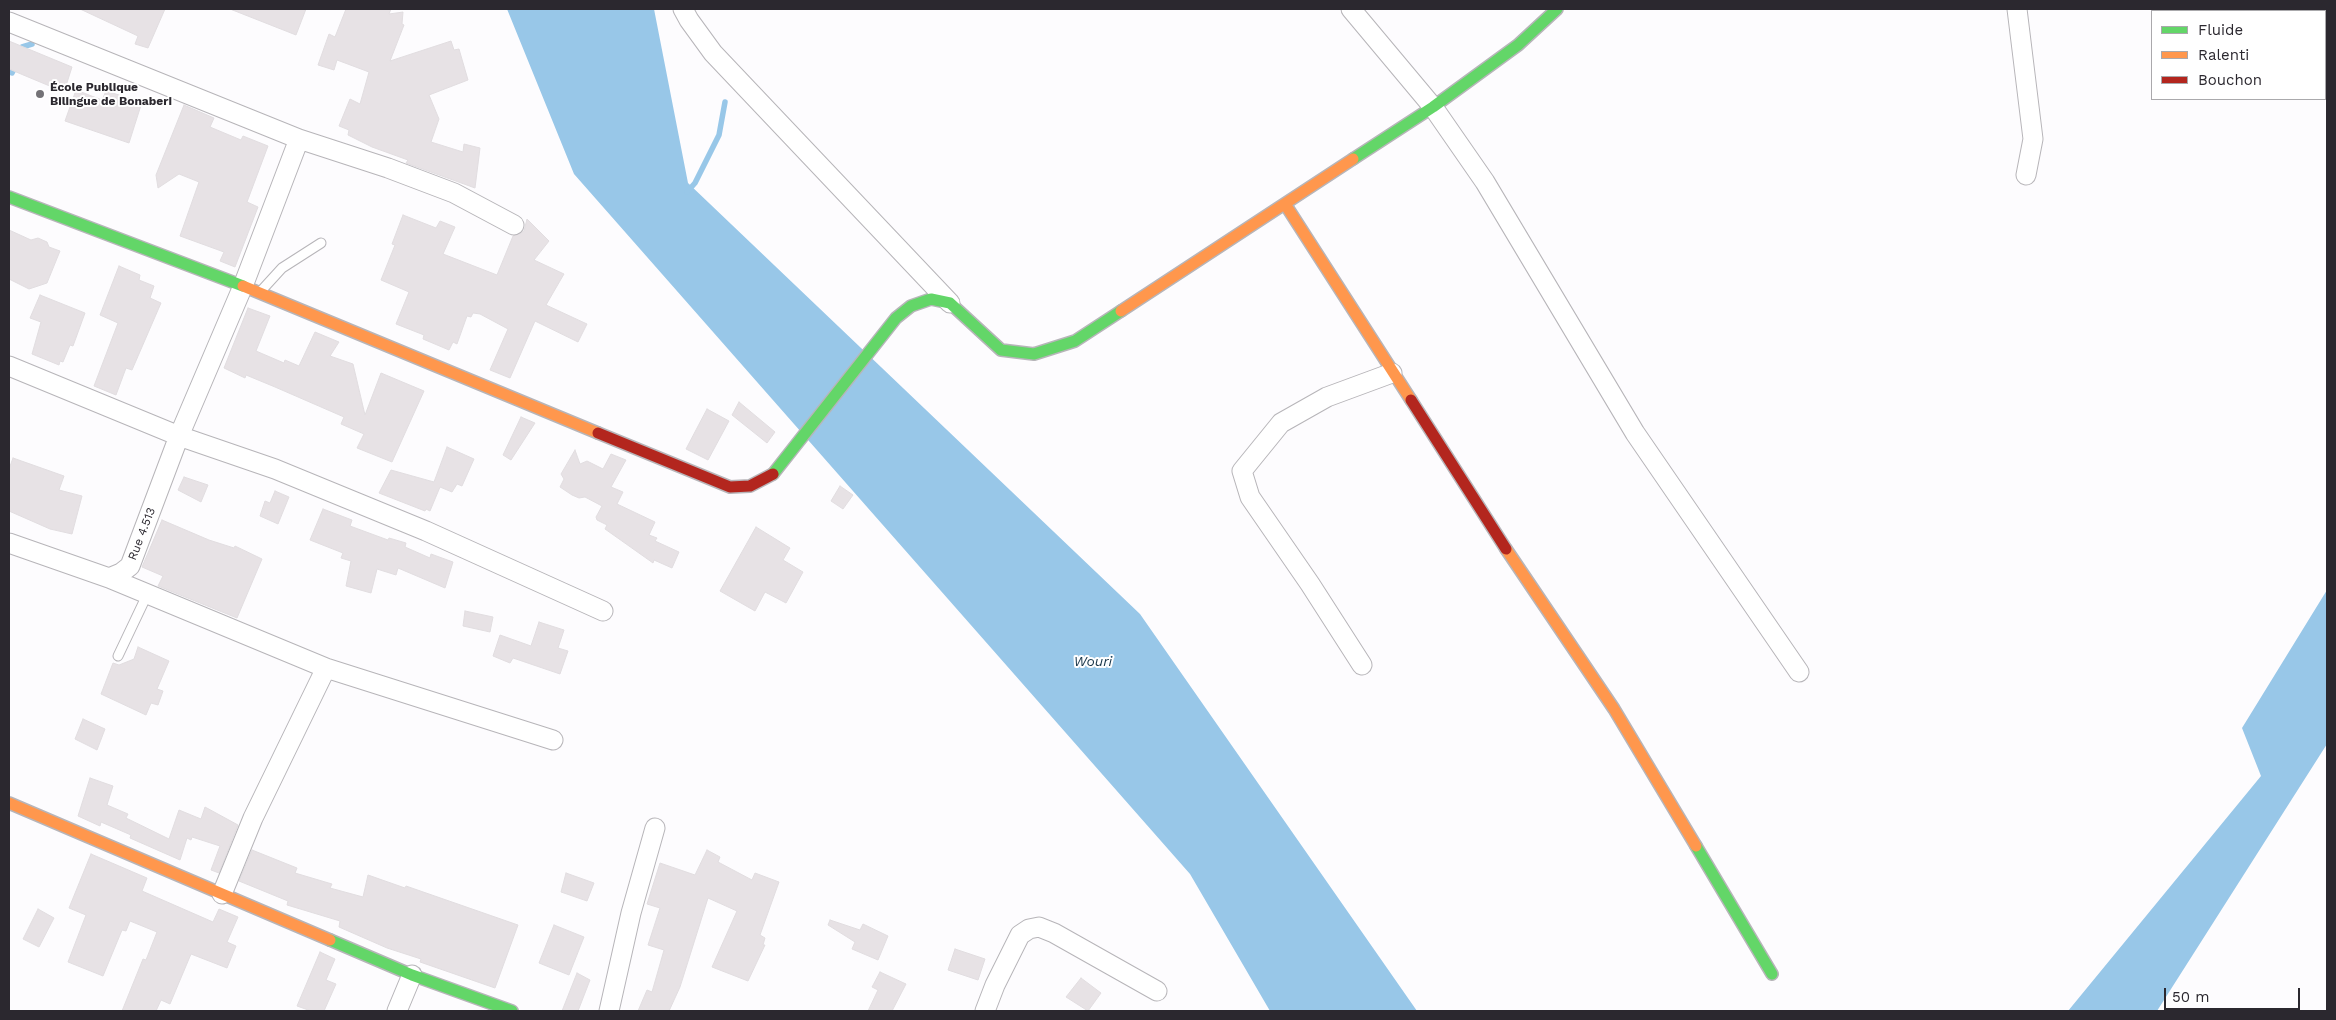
<!DOCTYPE html>
<meta charset="utf-8">
<style>
body{margin:0}
#map{position:relative;width:2336px;height:1020px;overflow:hidden;background:#fdfcfe;font-family:"Work Sans",sans-serif}
canvas{display:block}
.frame{position:absolute;inset:0;border:10px solid #2b282f;pointer-events:none}
.legend{position:absolute;left:2151px;top:10px;width:175px;height:90px;box-sizing:border-box;background:#fff;border:1px solid #aaa9ac;margin:0;padding:6px 9px;list-style:none;font-size:15px;color:#2b282f}
.legend li{display:flex;align-items:center;gap:10px;height:25px}
.legend b{width:25px;border:1px solid #aaa9ac}
.scale{position:absolute;left:2164px;top:988px;width:136px;height:22px;box-sizing:border-box;border:2px solid #2b282f;border-top:0;padding-left:6px;font-size:15px;line-height:18px;white-space:nowrap;color:#2b282f;-webkit-text-stroke:4px #fff;paint-order:stroke}
</style>
<div id="map">
<canvas width="2336" height="1020"></canvas>
<div class="frame"></div>
<ul class="legend">
<li><b style="height:6px;background:#63d668"></b>Fluide</li>
<li><b style="height:6px;background:#ff974d"></b>Ralenti</li>
<li><b style="height:6px;background:#b3261e"></b>Bouchon</li>
</ul>
<div class="scale">50 m</div>
</div>
<script>
const ctx = document.querySelector('canvas').getContext('2d');
ctx.lineJoin = 'round';
function paint(path, color) {
  ctx.fillStyle = color;
  ctx.fill(path, 'evenodd');
}
function toPath(rows) {
  const path = new Path2D();
  for (const r of rows) {
    path.moveTo(r[0], r[1]);
    for (let i = 2; i < r.length; i += 2) path.lineTo(r[i], r[i + 1]);
  }
  return path;
}
function stroke(path, color, width, dash) {
  ctx.strokeStyle = color;
  ctx.lineWidth = width;
  ctx.lineCap = dash ? 'butt' : 'round';
  ctx.setLineDash(dash || []);
  ctx.stroke(path);
}
function drawText(font, color, halo, rows, align = 'center') {
  ctx.font = font + ' "Work Sans",sans-serif';
  ctx.lineWidth = 4;
  ctx.setLineDash([]);
  ctx.textBaseline = 'middle';
  ctx.strokeStyle = halo;
  ctx.fillStyle = color;
  for (const [text, x, y, turn = 0] of rows) {
    ctx.save();
    ctx.translate(x, y);
    ctx.rotate((+turn || 0) * Math.PI / 180);
    ctx.textAlign = isNaN(turn) ? turn : align;
    if (halo) ctx.strokeText(text, 0, 0);
    ctx.fillText(text, 0, 0);
    ctx.restore();
  }
}
paint(toPath([
 [507,9,654,9,688,183,1140,614,1417,1011,1270,1011,1190,874,574,174],
 [2327,590,2327,744,2157,1011,2068,1011,2261,776,2242,728]
]), '#98c7e8');
stroke(toPath([
 [20,54,22,47,32,44],
 [9,72,12,73,16,65],
 [687,192,695,183,719,135,725,102]
]), '#98c7e8', 5.5);
const building = toPath([
 [80,9,165,9,148,48,135,44,138,36,80,9],
 [230,9,306,9,296,35,230,9],
 [346,9,391,9,389,14,403,12,402,24,404,25,390,61,451,41,454,50,459,49,468,80,429,95,439,119,431,142,463,152,464,144,480,148,475,188,406,163,408,160,372,147,348,135,349,130,339,126,350,99,360,104,369,72,337,60,334,70,318,65,329,34,335,37,346,9],
 [9,41,72,67,64,92,9,69,9,41],
 [76,90,102,100,106,91,142,102,129,143,65,121,76,90],
 [184,105,214,118,210,127,241,140,243,136,268,146,247,202,258,207,235,267,220,261,224,252,180,236,199,182,179,174,158,188,156,175,184,105],
 [403,215,436,228,440,221,455,227,443,254,497,275,513,236,524,231,527,219,549,241,534,260,564,274,546,305,587,324,578,342,535,321,510,378,490,370,508,329,480,314,473,313,471,317,467,316,457,344,453,342,449,350,423,339,424,335,396,324,409,292,381,280,395,245,392,244,403,215],
 [9,230,31,240,38,238,47,242,49,247,60,251,47,283,29,289,9,279,9,230],
 [119,266,140,275,139,280,154,286,150,298,161,303,132,370,126,368,116,395,94,386,118,323,100,315,119,266],
 [40,295,85,313,73,346,70,345,63,362,60,361,59,365,32,354,41,322,30,318,40,295],
 [248,308,270,316,256,351,284,363,285,360,299,366,315,332,339,342,330,356,353,364,365,415,381,373,424,391,392,462,357,448,364,434,341,424,344,417,275,387,246,375,245,378,224,368,248,308],
 [739,402,775,432,767,443,732,415,739,402],
 [707,409,729,421,708,460,686,449,707,409],
 [521,417,535,423,511,460,503,455,521,417],
 [447,447,474,459,462,486,457,484,452,492,440,487,430,511,426,509,425,511,379,493,391,470,434,482,447,447],
 [575,450,580,464,587,461,603,469,611,454,626,460,611,487,623,492,617,504,655,522,649,535,657,538,655,541,679,552,672,568,654,560,653,563,605,529,607,525,597,520,596,517,602,506,585,497,579,498,572,495,560,487,564,479,561,474,575,450],
 [13,458,64,476,59,490,82,496,72,534,50,529,9,511,9,469,13,458],
 [184,477,208,485,201,502,178,490,184,477],
 [840,486,853,495,843,509,831,501,840,486],
 [275,491,289,497,278,524,260,516,265,501,270,503,275,491],
 [323,509,352,520,350,526,388,540,389,538,406,543,405,547,430,558,431,554,453,562,445,588,398,568,396,575,377,569,371,593,346,586,351,561,341,558,343,553,310,540,323,509],
 [162,520,209,540,234,548,235,546,262,559,237,618,158,586,163,576,142,567,162,520],
 [756,527,790,548,783,560,803,572,786,603,765,592,755,611,720,591,756,527],
 [465,611,493,617,490,632,463,626,465,611],
 [539,622,564,630,558,648,568,651,560,674,513,658,510,663,493,656,500,635,531,646,539,622],
 [138,647,169,661,157,689,163,691,158,705,151,703,146,715,101,694,113,663,119,665,134,659,138,647],
 [83,719,105,729,97,750,75,739,83,719],
 [90,778,113,786,107,805,128,814,126,818,169,839,179,810,201,819,205,807,238,825,219,873,211,870,220,846,192,837,191,840,187,838,180,860,130,838,131,835,101,822,100,826,78,816,90,778],
 [252,850,297,868,295,873,332,884,330,888,363,897,368,875,405,888,406,886,518,925,495,988,420,962,421,959,387,948,339,927,340,921,287,905,288,901,239,881,252,850],
 [707,850,720,857,718,862,752,880,755,873,779,882,760,935,765,938,763,945,765,945,748,981,712,967,737,911,708,898,680,987,669,1011,638,1011,647,990,652,992,664,950,648,945,660,908,647,904,660,863,695,875,707,850],
 [91,854,147,878,142,891,213,922,219,909,238,917,227,942,236,946,227,968,191,954,170,1004,161,1000,156,1011,122,1011,143,959,146,960,157,932,130,921,126,931,122,930,103,976,68,962,86,915,69,908,91,854],
 [566,873,594,883,587,901,561,892,566,873],
 [38,909,54,918,39,947,23,939,38,909],
 [830,920,860,930,863,924,888,936,878,960,852,949,855,942,828,925,830,920],
 [554,925,584,937,569,975,539,963,554,925],
 [955,949,985,959,978,980,948,970,955,949],
 [320,952,335,959,326,980,336,984,324,1011,311,1011,297,1006,320,952],
 [880,972,906,984,892,1011,868,1011,878,990,872,987,880,972],
 [577,973,590,980,578,1011,562,1011,577,973],
 [1081,978,1101,993,1088,1011,1066,997,1081,978]
]);
paint(building, '#e7e2e5');
stroke(building, '#e1dde0', 1);
const lane = toPath([
 [261,291,282,268,321,243],
 [118,656,147,595]
]);
const street = toPath([
 [683,9,689,20,713,53,950,303],
 [1351,9,1433,107,1485,182,1635,433,1799,672],
 [2017,9,2033,139,2026,175],
 [9,22,299,139],
 [9,366,179,436,275,469,426,531,603,611],
 [9,543,109,578,121,573,130,566,179,436,243,286,299,139,388,168,454,193,514,225],
 [109,578,326,668,553,740],
 [1362,665,1310,584,1250,497,1242,471,1281,423,1327,397,1392,373],
 [222,894,253,818,326,668],
 [397,1011,412,975],
 [609,1011,631,913,655,828],
 [985,1011,995,985,1020,935,1029,929,1039,927,1054,933,1157,991]
]);
const fast = toPath([
 [1353,159,1433,107,1518,45,1557,9],
 [9,197,243,286],
 [773,474,896,318,911,306,931,299,950,303,1001,350,1034,354,1075,341,1121,311],
 [1696,846,1772,974],
 [330,940,412,975,512,1011]
]);
const slow = toPath([
 [1285,204,1411,400],
 [243,286,598,433],
 [1121,311,1353,159],
 [1506,549,1614,709,1696,846],
 [9,803,330,940]
]);
const jam = toPath([
 [1411,400,1506,549],
 [598,433,730,487,750,486,773,474]
]);
stroke(lane, '#b7b5b9', 11);
stroke(street, '#b7b5b9', 21);
stroke(fast, '#b7b5b9', 14);
stroke(slow, '#b7b5b9', 14);
stroke(jam, '#b7b5b9', 14);
stroke(lane, '#fff', 9);
stroke(street, '#fff', 19);
stroke(fast, '#63d668', 11);
stroke(slow, '#ff974d', 11);
stroke(jam, '#b3261e', 11);
for (const [x, y, r, color] of [
 [40,94,5,"#747277"]
]) {
  const dot = new Path2D();
  dot.arc(x, y, r, 0, 2 * Math.PI);
  ctx.fillStyle = color;
  ctx.fill(dot);
  stroke(dot, '#fff', 2);
}
drawText('bold 12px', '#2b282f', '#fff', [
 ["École Publique",50,87],
 ["Bilingue de Bonaberi",50,101]
], 'left');
drawText('12px', '#2b282f', '#fff', [
 ["Rue 4.513",142,534,-69]
]);
drawText('italic 14px', '#163448', '#fff', [
 ["Wouri",1093,662]
]);
</script>
